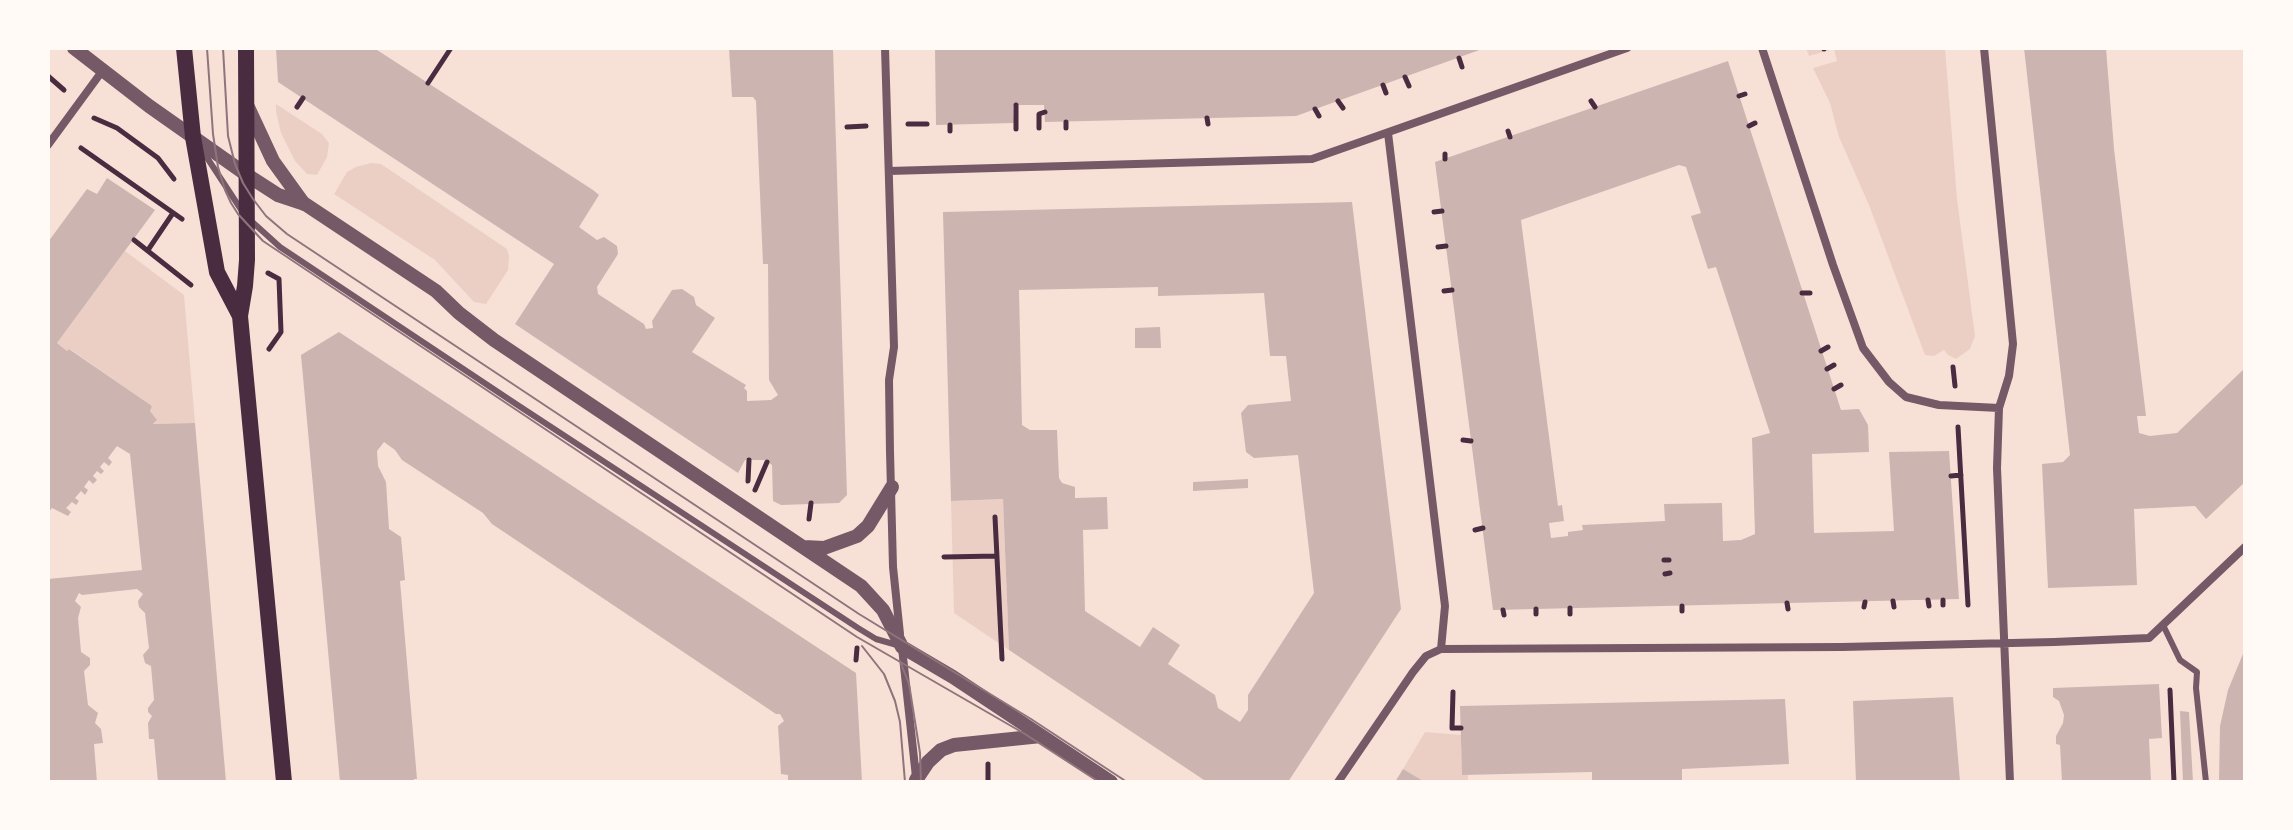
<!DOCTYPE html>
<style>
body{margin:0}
#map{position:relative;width:2293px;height:830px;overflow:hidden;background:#f7e1d7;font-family:"PT Sans",sans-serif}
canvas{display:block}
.frame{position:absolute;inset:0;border:50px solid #fffaf5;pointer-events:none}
</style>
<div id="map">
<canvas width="2293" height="830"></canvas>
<div class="frame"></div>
</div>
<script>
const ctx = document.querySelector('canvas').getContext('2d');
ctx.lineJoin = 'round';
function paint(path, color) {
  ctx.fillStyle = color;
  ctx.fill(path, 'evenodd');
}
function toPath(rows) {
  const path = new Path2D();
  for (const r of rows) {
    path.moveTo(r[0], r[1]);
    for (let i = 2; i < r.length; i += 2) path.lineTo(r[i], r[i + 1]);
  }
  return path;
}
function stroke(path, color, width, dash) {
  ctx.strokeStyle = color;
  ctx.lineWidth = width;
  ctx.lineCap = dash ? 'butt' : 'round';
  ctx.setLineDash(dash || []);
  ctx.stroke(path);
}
paint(toPath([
 [1806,48,1945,48,1957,199,1975,336,1970,349,1956,359,1948,355,1944,350,1934,356,1925,355,1869,205,1839,137,1830,103,1813,68,1837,61,1834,49,1809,56],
 [276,104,322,134,329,143,327,157,317,175,307,174,295,161,281,133,276,112],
 [371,163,381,164,507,249,509,256,508,270,486,304,474,302,435,260,334,194,347,172,356,167],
 [125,251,184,295,195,423,153,424,157,420,150,411,152,406,70,349,67,351,57,343],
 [1003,499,1009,650,954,613,951,501],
 [1425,732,1461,735,1462,774,1468,775,1468,782,1425,782,1403,769]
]), '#ebcfc5');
paint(toPath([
 [276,48,374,48,593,190,599,195,579,227,597,240,604,237,617,246,618,254,597,287,598,294,644,324,646,329,653,328,652,321,672,290,682,289,694,297,696,305,715,318,692,352,746,385,744,388,747,391,747,401,771,400,778,395,769,380,768,264,763,264,756,101,753,97,732,97,729,48,833,48,847,495,839,503,781,505,773,501,772,465,764,460,745,460,738,473,515,324,554,264,278,82],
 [935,48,1485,48,1296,116,1045,122,1044,105,1016,105,1013,106,1014,123,936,125],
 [2024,48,2106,48,2114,149,2146,416,2137,416,2139,433,2150,436,2177,433,2245,368,2245,482,2206,519,2195,506,2134,509,2137,585,2048,588,2042,464,2063,462,2070,455],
 [1728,61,1841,410,1859,409,1868,425,1869,452,1812,454,1814,533,1894,531,1889,452,1949,451,1959,599,1493,610,1435,162],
 [1679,165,1686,167,1701,213,1691,216,1708,269,1716,267,1770,433,1752,438,1755,534,1741,540,1723,541,1722,503,1664,504,1665,521,1582,525,1583,530,1568,532,1568,536,1551,538,1549,523,1564,521,1562,505,1558,506,1521,220],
 [107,178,155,210,57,343,67,351,69,349,152,406,150,411,157,420,153,424,195,423,226,782,158,782,154,739,149,739,148,723,152,716,148,712,148,708,154,700,151,666,145,663,143,655,149,648,145,613,139,607,138,601,143,594,137,589,82,595,79,593,75,601,81,607,78,618,81,652,90,658,90,665,84,671,88,705,98,713,95,723,101,729,103,743,94,744,97,782,48,782,48,579,142,570,130,454,117,446,108,458,112,462,109,466,104,462,100,467,104,471,101,474,97,471,93,476,97,480,93,484,89,480,84,487,88,490,85,495,81,491,75,498,79,501,76,505,72,502,66,508,71,512,68,516,52,508,48,513,48,242,87,189,97,194],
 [1352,202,1401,609,1288,782,1207,782,1009,650,1003,499,951,501,943,212],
 [1158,287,1158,296,1264,293,1270,356,1286,356,1291,401,1248,405,1241,413,1246,452,1254,458,1298,455,1314,593,1248,695,1248,710,1240,722,1218,708,1215,695,1168,664,1180,645,1153,627,1140,647,1085,611,1083,530,1108,529,1107,497,1075,498,1075,487,1062,483,1059,478,1057,430,1030,430,1022,425,1019,290],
 [1160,327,1161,348,1135,348,1135,328],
 [339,332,856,673,862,782,788,782,788,775,781,774,778,726,784,721,780,714,776,714,492,524,483,513,402,460,395,450,384,442,377,451,378,466,386,482,389,529,401,537,405,580,400,581,417,779,414,779,414,782,340,782,301,355],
 [1248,479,1248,488,1193,491,1193,482],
 [2245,649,2245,782,2219,782,2220,726,2228,690],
 [2159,684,2162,738,2149,739,2151,782,2062,782,2060,745,2056,744,2056,736,2063,723,2064,715,2059,701,2053,697,2053,688],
 [1953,697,1960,782,1856,782,1853,701],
 [1785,699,1789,764,1682,769,1682,782,1592,782,1592,772,1462,775,1460,706],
 [2180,711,2189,712,2193,782,2183,782],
 [1403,769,1425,782,1395,782]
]), '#ccb4b1');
stroke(toPath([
 [1824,48,1824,49],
 [1459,58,1462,67],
 [48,76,64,90],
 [1405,77,1409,86],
 [428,83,451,48],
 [1383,85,1386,93],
 [1739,96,1745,94],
 [1338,101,1343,108],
 [1591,101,1595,107],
 [1016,105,1016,129],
 [297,107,303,98],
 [1315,109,1319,116],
 [94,118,117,128,158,158,174,179],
 [1207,118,1208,124],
 [1066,122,1066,128],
 [908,124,927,124],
 [950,125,950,131],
 [1749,126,1755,123],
 [847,127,866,126],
 [1039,128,1039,114,1045,112],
 [1508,131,1510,137],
 [81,148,182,219],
 [1445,154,1445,159],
 [1434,212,1442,211],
 [134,240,191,285],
 [1438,247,1446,246],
 [148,250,173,213],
 [268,273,279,279,281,332,269,349],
 [1444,291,1452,290],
 [1802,293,1810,293],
 [1821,351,1828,347],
 [1953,367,1955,386],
 [1827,369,1834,365],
 [1834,389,1841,385],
 [1958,427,1968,605],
 [1463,440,1471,441],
 [1951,476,1961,475],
 [748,481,749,460],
 [755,490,767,462],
 [995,517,1002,659],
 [809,519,811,503],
 [1475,530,1483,528],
 [944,557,997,556],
 [1664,560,1669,560],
 [1665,574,1670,573],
 [1928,600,1929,606],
 [1943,600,1943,605],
 [1893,601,1894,607],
 [1787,603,1788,609],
 [1682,606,1682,611],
 [1864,607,1865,602],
 [1570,608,1570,614],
 [1536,609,1536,614],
 [1503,610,1504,615],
 [856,660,857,648],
 [2170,690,2174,782],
 [1453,692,1452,728,1461,728],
 [988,764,988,782]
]), '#4a2c40', 5);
stroke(toPath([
 [200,147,242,211],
 [249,219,280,247,516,404,858,628,876,639,897,645],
 [2163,625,2180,660,2197,672,2196,688,2206,782]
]), '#755966', 6);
stroke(toPath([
 [885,48,894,347,889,380,890,452,893,567,900,634],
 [1762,48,1833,265,1863,348,1889,382,1906,397,1939,405,1999,408],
 [1984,48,2013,344,2009,376,1999,408,1997,468,2010,782],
 [1388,133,1445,606,1441,649],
 [48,145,103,70],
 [889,171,1312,159,1627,48],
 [902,648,916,777],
 [1338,782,1413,672,1426,656,1441,649,1842,647,2054,642,2149,638,2245,547]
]), '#755966', 8);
stroke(toPath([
 [74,48,149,106,247,175,278,195,305,204,436,291,459,313,494,340,861,586,883,610,902,647,953,677,1111,782],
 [247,105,273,161,304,204],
 [804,547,824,548,857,536,868,526,892,487],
 [916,780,928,762,941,750,954,745,1041,736]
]), '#755966', 14);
stroke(toPath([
 [184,48,193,137,217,272,240,316],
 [246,48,247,260,245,286,240,316,284,782]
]), '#4a2c40', 16);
stroke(toPath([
 [207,48,213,134,218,167,225,190,231,203,238,214,263,241,857,637,1025,734,1099,782],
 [223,48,228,136,235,164,243,183,253,199,266,216,287,234,859,614,1031,719,1127,782],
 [862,646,884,674,895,701,900,722,905,782],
 [900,661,909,684,920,753,921,782]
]), '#8f747c', 2);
</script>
